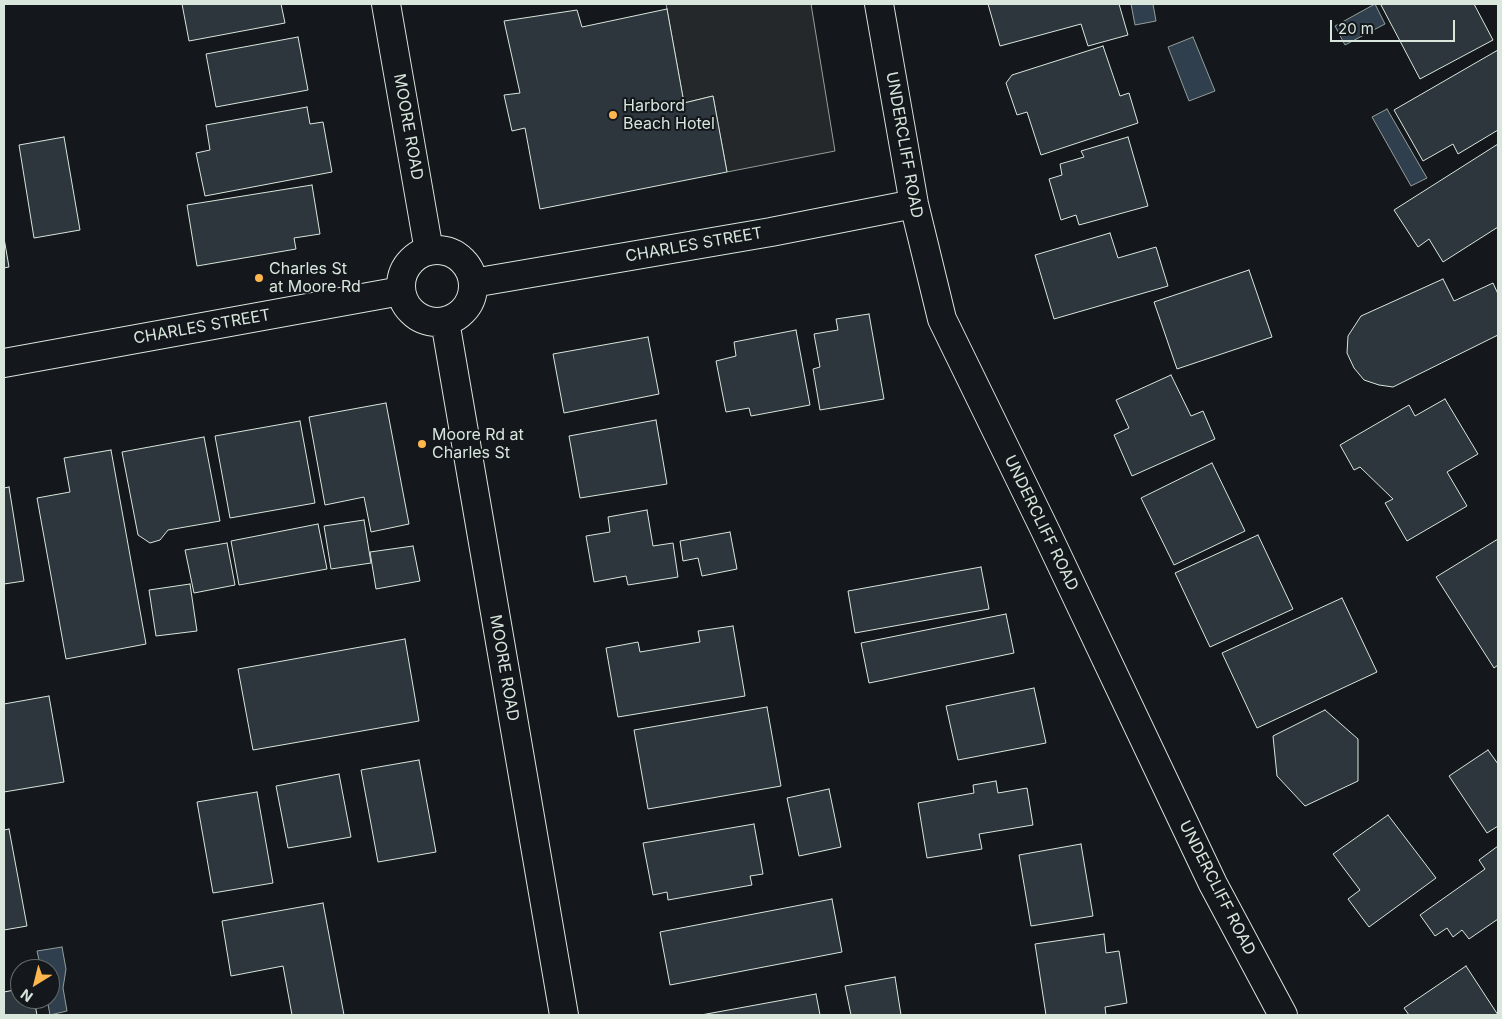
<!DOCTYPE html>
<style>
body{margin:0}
#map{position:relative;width:1502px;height:1019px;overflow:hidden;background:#14181c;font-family:Inter,sans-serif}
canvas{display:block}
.frame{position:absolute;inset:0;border:5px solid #d8e6dc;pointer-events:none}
.north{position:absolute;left:10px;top:959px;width:50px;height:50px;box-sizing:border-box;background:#14181c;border:1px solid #626a69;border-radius:50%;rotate:216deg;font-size:14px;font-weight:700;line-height:20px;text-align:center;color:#d8e6dc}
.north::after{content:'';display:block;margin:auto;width:18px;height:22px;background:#ffb74d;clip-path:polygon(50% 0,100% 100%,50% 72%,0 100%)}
.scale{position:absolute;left:1330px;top:20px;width:125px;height:22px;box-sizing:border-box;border:2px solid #d8e6dc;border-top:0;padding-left:6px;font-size:15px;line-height:18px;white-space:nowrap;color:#d8e6dc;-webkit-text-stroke:4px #14181c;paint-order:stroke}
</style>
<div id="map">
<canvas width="1502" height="1019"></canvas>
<div class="frame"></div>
<div class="north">N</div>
<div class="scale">20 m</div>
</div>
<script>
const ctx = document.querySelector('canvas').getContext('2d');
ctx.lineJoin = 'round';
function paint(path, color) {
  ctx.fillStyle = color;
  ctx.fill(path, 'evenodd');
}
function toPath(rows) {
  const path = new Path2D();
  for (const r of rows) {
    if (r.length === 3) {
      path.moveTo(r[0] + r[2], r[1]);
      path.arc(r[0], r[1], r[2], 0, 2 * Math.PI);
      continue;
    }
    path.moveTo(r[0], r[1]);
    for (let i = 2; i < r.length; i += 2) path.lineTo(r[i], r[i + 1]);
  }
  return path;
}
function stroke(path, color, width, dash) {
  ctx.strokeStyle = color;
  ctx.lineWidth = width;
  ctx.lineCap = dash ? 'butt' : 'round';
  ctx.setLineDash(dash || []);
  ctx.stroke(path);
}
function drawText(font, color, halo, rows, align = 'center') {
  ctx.font = font + ' Inter,sans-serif';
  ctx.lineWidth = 4;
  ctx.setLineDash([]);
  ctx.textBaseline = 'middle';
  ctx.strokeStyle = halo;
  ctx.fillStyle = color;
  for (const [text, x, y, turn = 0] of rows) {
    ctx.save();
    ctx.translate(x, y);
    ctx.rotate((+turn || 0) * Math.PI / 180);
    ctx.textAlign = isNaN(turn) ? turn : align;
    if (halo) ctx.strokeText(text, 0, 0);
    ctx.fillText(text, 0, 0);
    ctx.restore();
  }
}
const parking = toPath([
 [666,4,811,4,835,151,727,172,713,96,684,103,666,4]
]);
paint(parking, '#24282b');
stroke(parking, '#939e99', 1);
const water = toPath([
 [1131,4,1153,4,1156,21,1135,25,1131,4],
 [1375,4,1385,24,1345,45,1335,26,1375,4],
 [1193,37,1215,91,1189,101,1168,47,1193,37],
 [1387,109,1427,178,1411,186,1372,117,1387,109],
 [62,947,66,969,63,988,67,1011,50,1015,47,999,50,999,50,969,41,969,37,951,62,947]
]);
paint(water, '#2f3f4d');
stroke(water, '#939e99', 1);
const building = toPath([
 [182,4,281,4,285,23,189,41,182,4],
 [988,4,1119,4,1128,35,1088,46,1081,24,1000,46,988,4],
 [1384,4,1474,4,1493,40,1420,79,1381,5,1384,4],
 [667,9,684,103,713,96,727,172,540,209,525,128,512,131,504,95,520,93,504,21,577,10,582,27,667,9],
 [298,37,308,90,216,107,206,54,298,37],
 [1103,46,1120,96,1129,93,1138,123,1041,155,1027,112,1017,115,1006,83,1012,75,1103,46],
 [1498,50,1498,130,1458,154,1453,144,1423,161,1394,110,1498,50],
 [307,107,310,124,323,122,332,172,205,196,196,153,210,150,206,125,307,107],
 [64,137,80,230,34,238,19,145,64,137],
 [1128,137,1148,206,1079,225,1076,215,1061,220,1049,179,1062,175,1060,164,1084,157,1081,151,1128,137],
 [1498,144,1498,227,1443,262,1429,239,1418,247,1394,210,1498,144],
 [312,185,320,234,294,238,296,249,197,266,187,205,312,185],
 [1110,233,1118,258,1156,247,1168,286,1054,319,1035,255,1110,233],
 [4,238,9,267,4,268,4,238],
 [1249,270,1272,337,1177,369,1154,302,1249,270],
 [1443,279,1454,301,1493,283,1498,294,1498,335,1393,387,1379,385,1364,380,1354,368,1347,353,1348,336,1361,316,1443,279],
 [869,314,884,399,820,410,813,369,820,367,814,334,838,330,836,319,869,314],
 [796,330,810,405,751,416,749,408,726,412,716,361,736,356,734,342,796,330],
 [648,337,659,394,564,413,553,354,648,337],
 [1171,375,1191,416,1203,411,1215,439,1132,476,1114,435,1129,428,1116,400,1171,375],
 [1445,399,1478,454,1447,472,1467,506,1407,541,1385,503,1393,499,1360,467,1354,470,1340,445,1409,405,1415,416,1445,399],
 [386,403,409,524,371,532,364,497,325,505,309,417,386,403],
 [656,420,667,484,580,498,569,436,656,420],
 [300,421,315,503,230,518,215,436,300,421],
 [204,437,220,521,168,530,160,540,150,543,138,535,122,452,204,437],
 [111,450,146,644,66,659,37,498,70,492,64,458,111,450],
 [1212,463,1245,531,1174,565,1141,498,1212,463],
 [9,487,24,581,4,584,4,488,9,487],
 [647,510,653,546,673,543,678,577,628,585,626,576,594,582,586,536,610,532,608,517,647,510],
 [364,520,371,563,331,569,324,526,364,520],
 [318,524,327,569,239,585,231,541,318,524],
 [730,532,737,569,702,576,698,558,683,561,680,541,730,532],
 [1258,535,1293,609,1210,647,1175,573,1258,535],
 [1498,539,1498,665,1494,668,1436,577,1498,539],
 [227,543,235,585,194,593,185,550,227,543],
 [413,546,420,581,376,589,370,552,413,546],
 [981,567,989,609,855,633,848,591,981,567],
 [190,584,197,631,156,636,149,590,190,584],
 [1342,598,1377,672,1257,728,1222,653,1342,598],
 [1006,614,1014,653,869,683,861,643,1006,614],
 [733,626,745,696,618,717,606,648,638,642,640,652,700,642,698,631,733,626],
 [405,639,419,721,253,750,238,669,405,639],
 [1034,688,1046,743,958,760,946,706,1034,688],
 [49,696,64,782,4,792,4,704,49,696],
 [767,707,781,786,648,809,634,730,767,707],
 [1325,710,1358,739,1358,781,1305,806,1277,776,1273,736,1325,710],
 [1488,750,1498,764,1498,826,1487,833,1449,776,1488,750],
 [419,760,436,852,378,862,361,770,419,760],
 [339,774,351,837,288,848,276,786,339,774],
 [996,781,998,793,1027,788,1033,825,979,834,982,849,927,858,918,803,974,793,973,785,996,781],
 [829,789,841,847,799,856,787,798,829,789],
 [257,792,273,883,213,893,197,802,257,792],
 [1388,815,1436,878,1369,927,1348,899,1360,890,1333,854,1388,815],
 [754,824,763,874,750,876,752,885,668,900,667,892,653,895,643,843,754,824],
 [9,829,27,926,4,930,4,830,9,829],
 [1081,844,1093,916,1031,926,1019,855,1081,844],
 [1498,846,1498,919,1469,939,1462,930,1453,937,1447,928,1435,936,1420,915,1485,869,1479,860,1498,846],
 [832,899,842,952,670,985,660,932,832,899],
 [323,903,344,1015,292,1015,283,966,231,976,222,921,323,903],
 [1104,934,1106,953,1119,951,1127,1003,1105,1007,1106,1015,1046,1015,1035,944,1104,934],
 [1466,966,1498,1015,1409,1015,1404,1008,1466,966],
 [895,977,901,1015,851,1015,845,986,895,977],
 [20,989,20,999,34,999,37,1015,4,1015,4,992,20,989],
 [816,994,820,1015,701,1015,816,994]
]);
paint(building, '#2c363c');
stroke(building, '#d8e6dc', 1);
const minor = toPath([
 [386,4,429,251],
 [879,4,914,204,942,319,1045,530,1213,884,1283,1015],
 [437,286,36],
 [473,283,771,232,914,204],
 [445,321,564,1015],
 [4,363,401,291]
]);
stroke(minor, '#d8e6dc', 30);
stroke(minor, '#14181c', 28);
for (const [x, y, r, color] of [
 [613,115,5,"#ffb74d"],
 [259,278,5,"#ffb74d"],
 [422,444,5,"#ffb74d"]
]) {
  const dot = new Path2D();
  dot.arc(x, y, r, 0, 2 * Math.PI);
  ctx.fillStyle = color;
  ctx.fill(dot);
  stroke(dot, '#14181c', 2);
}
drawText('16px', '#d8e6dc', '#14181c', [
 ["Harbord",623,106],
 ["Beach Hotel",623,124],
 ["Charles St",269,269],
 ["at Moore Rd",269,287],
 ["Moore Rd at",432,435],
 ["Charles St",432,453]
], 'left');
drawText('16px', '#d8e6dc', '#14181c', [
 ["MOORE ROAD",408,127,80],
 ["UNDERCLIFF ROAD",904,145,80],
 ["CHARLES STREET",694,245,-10],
 ["CHARLES STREET",202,327,-10],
 ["UNDERCLIFF ROAD",1041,523,64],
 ["MOORE ROAD",504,668,80],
 ["UNDERCLIFF ROAD",1217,888,63]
]);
</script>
